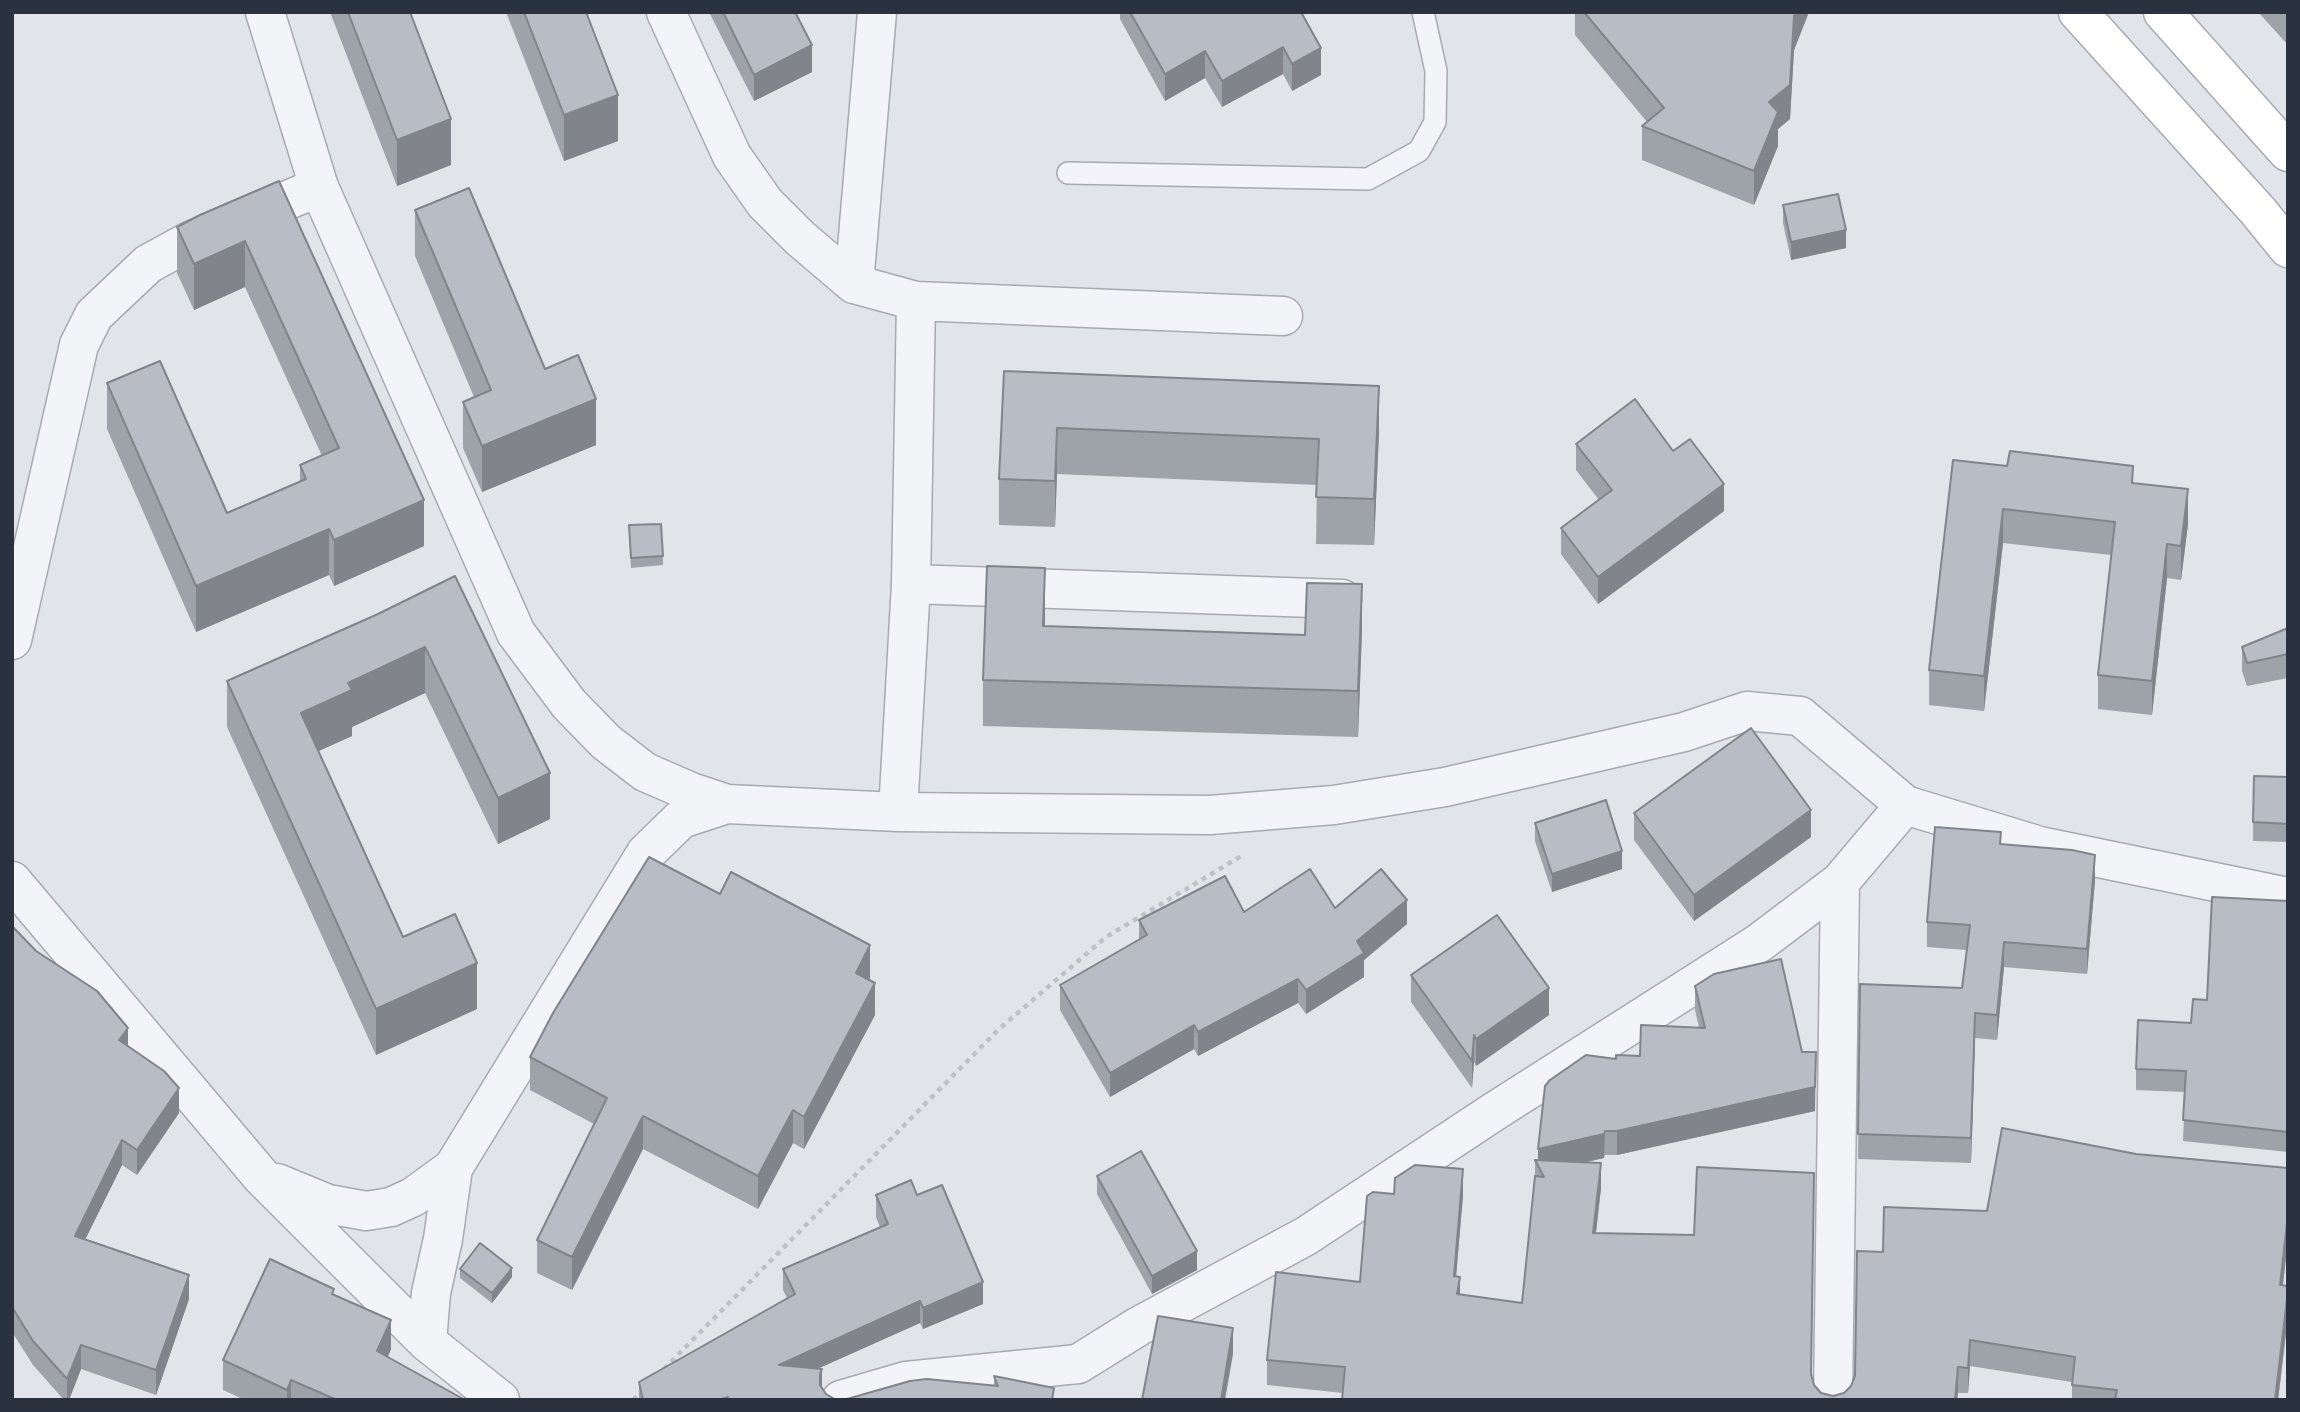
<!DOCTYPE html>
<style>
body{margin:0}
#map{position:relative;width:2300px;height:1412px;overflow:hidden;background:#e1e4e8;font-family:"Varela Round",sans-serif}
canvas{display:block}
.frame{position:absolute;inset:0;border:14px solid #2a313f;pointer-events:none}
</style>
<div id="map">
<canvas width="2300" height="1412"></canvas>
<div class="frame"></div>
</div>
<script>
const ctx = document.querySelector('canvas').getContext('2d');
ctx.lineJoin = 'round';
function toPath(rows) {
  const path = new Path2D();
  for (const r of rows) {
    path.moveTo(r[0], r[1]);
    for (let i = 2; i < r.length; i += 2) path.lineTo(r[i], r[i + 1]);
  }
  return path;
}
function stroke(path, color, width, dash) {
  ctx.strokeStyle = color;
  ctx.lineWidth = width;
  ctx.lineCap = dash ? 'butt' : 'round';
  ctx.setLineDash(dash || []);
  ctx.stroke(path);
}
function paint(path, color) {
  ctx.fillStyle = color;
  ctx.fill(path, 'evenodd');
}
const service = toPath([
 [1068,173,1368,179,1419,151,1435,122,1436,71,1423,12]
]);
const minor = toPath([
 [265,12,319,187,516,633,569,704,606,742,645,772,691,792,727,804],
 [666,12,732,156,765,203,800,238,854,284,916,301,1283,316],
 [854,284,877,12],
 [911,584,1342,599],
 [12,640,79,345,94,315,148,264,190,241,319,187],
 [898,812,911,584,916,301],
 [12,881,261,1176,427,1342,500,1400],
 [453,1168,646,853,681,819,727,804,898,812,1210,815,1334,805,1445,787,1684,732,1747,711,1800,716,1905,805],
 [277,1183,328,1204,366,1211,391,1207,413,1197,453,1168,443,1239,431,1293,427,1342],
 [841,1400,906,1381,1078,1364,1139,1326,1306,1236,1495,1111,1759,943,1840,882,1905,805,2040,846,2288,897],
 [1833,1400,1840,882]
]);
const secondary = toPath([
 [2078,12,2258,211,2288,248],
 [2163,12,2288,152]
]);
stroke(service, '#a6abb2', 24);
stroke(minor, '#a6abb2', 41);
stroke(secondary, '#a6abb2', 41);
stroke(toPath([
 [664,1369,998,1030,1106,937,1243,855],
 [633,1400,643,1390]
]), '#bfc1c7', 4.5, [5, 5]);
stroke(service, '#f3f4f7', 21);
stroke(minor, '#f3f4f7', 38);
stroke(secondary, '#fff', 38);
paint(toPath([
 [330,12,410,12,451,165,397,186],
 [506,12,586,12,618,141,564,161],
 [709,12,795,12,812,72,754,101],
 [1120,12,1301,12,1321,75,1292,91,1283,74,1222,107,1205,78,1165,101,1120,19],
 [1575,12,1809,12,1794,50,1790,119,1778,129,1778,146,1754,205,1642,160,1642,126,1647,122,1575,35],
 [2258,12,2288,12,2288,45],
 [279,181,424,546,334,586,329,575,196,632,107,429,107,383,227,513,300,481,300,465,322,456,245,287,194,310,177,273,177,227],
 [1783,205,1846,248,1791,260,1783,223],
 [415,210,545,369,596,445,482,492,463,448,463,402,474,397,415,256],
 [1004,371,1379,432,1374,545,1316,544,1317,485,1057,474,1055,527,999,525,999,479],
 [1576,444,1673,451,1724,511,1598,604,1561,554,1561,528,1599,500,1576,470],
 [1953,460,2133,484,2188,524,2181,580,2167,578,2152,715,2098,709,2098,675,2111,555,2003,543,1984,711,1929,705,1929,670],
 [629,525,663,556,663,565,631,568],
 [455,576,550,819,498,844,425,693,352,727,352,736,318,751,403,937,477,1009,376,1055,227,727,227,681,378,614],
 [1045,614,1045,626,1305,635,1362,630,1358,737,983,726,983,680],
 [2288,628,2288,678,2247,686,2242,671,2242,647],
 [2288,777,2288,842,2253,841,2253,822],
 [1634,813,1811,837,1694,921,1634,840],
 [1535,823,1622,869,1552,892,1535,841],
 [2001,844,2095,880,2087,974,2004,967,1997,1040,1975,1038,1971,1163,1858,1159,1860,984,1962,988,1967,950,1927,947,1927,922],
 [2288,901,2288,1152,2183,1141,2185,1092,2136,1090,2136,1069,2191,1023,2207,1000],
 [1335,908,1407,924,1364,960,1364,977,1306,1014,1298,1003,1198,1056,1194,1049,1110,1097,1060,1010,1060,985,1139,939,1139,920,1244,912],
 [12,926,128,1046,179,1113,137,1175,122,1165,85,1240,189,1299,156,1395,81,1369,69,1400,64,1400,33,1365,12,1332],
 [1411,975,1549,1015,1476,1066,1474,1062,1472,1088,1411,1002],
 [870,978,869,980,875,1015,804,1149,793,1143,758,1209,643,1149,572,1290,537,1273,537,1240,594,1124,530,1090,530,1057],
 [1695,986,1815,1111,1617,1155,1605,1155,1604,1158,1586,1162,1601,1188,1596,1233,1811,1376,1814,1385,1821,1393,1833,1396,1844,1393,1851,1386,1883,1252,1987,1211,2136,1154,2288,1168,2288,1240,2283,1285,2288,1286,2288,1316,2278,1400,2072,1400,2072,1382,1970,1366,1968,1393,1958,1393,1957,1400,1343,1393,1267,1385,1267,1360,1360,1282,1394,1194,1463,1195,1456,1276,1460,1294,1522,1303,1535,1176,1535,1160,1538,1160,1616,1059,1640,1056,1699,1027,1695,1010],
 [1097,1176,1197,1270,1152,1294,1097,1194],
 [876,1195,917,1195,983,1304,923,1329,920,1323,819,1368,822,1388,826,1394,836,1400,847,1399,994,1386,994,1376,1054,1400,639,1400,639,1382,787,1298,783,1290,783,1269,880,1227,876,1217],
 [460,1269,512,1277,492,1303,460,1278],
 [334,1295,391,1349,388,1357,465,1400,245,1400,223,1390,223,1360]
]), '#9ea3a9');
paint(toPath([
 [1796,12,1809,12,1794,50,1790,119,1778,129,1778,146,1754,205,1754,171,1769,102],
 [812,45,812,72,754,101,754,75],
 [1283,47,1283,74,1222,107,1222,81],
 [1321,48,1321,75,1292,91,1292,64],
 [1205,51,1205,78,1165,101,1165,74],
 [618,95,618,141,564,161,564,115],
 [451,119,451,165,397,186,397,140],
 [1846,230,1846,248,1791,260,1791,242],
 [245,241,245,287,194,310,194,264],
 [1379,386,1379,432,1374,545,1374,499],
 [596,399,596,445,482,492,482,446],
 [1057,428,1057,474,1055,527,1055,481],
 [1724,484,1724,511,1598,604,1598,577],
 [2188,489,2188,524,2181,580,2181,546],
 [424,500,424,546,334,586,334,540],
 [2003,509,2003,543,1984,711,1984,676],
 [329,529,329,575,196,632,196,586],
 [2167,544,2167,578,2152,715,2152,681],
 [1045,568,1045,614,1043,672,1043,626],
 [1362,584,1362,630,1358,737,1358,691],
 [425,647,425,693,352,727,352,736,301,759,301,713,348,683],
 [550,773,550,819,498,844,498,798],
 [1811,810,1811,837,1694,921,1694,895],
 [1622,851,1622,869,1552,892,1552,874],
 [2095,855,2095,880,2087,974,2087,949],
 [1407,900,1407,924,1364,960,1364,977,1306,1014,1306,990,1357,941],
 [2004,942,2004,967,1997,1040,1997,1015],
 [870,945,870,978,856,1006,856,973],
 [477,963,477,1009,376,1055,376,1009],
 [1298,979,1298,1003,1198,1056,1198,1032],
 [875,983,875,1015,804,1149,804,1117],
 [1549,988,1549,1015,1476,1066,1476,1039],
 [1975,1013,1975,1038,1971,1163,1971,1138],
 [1194,1025,1194,1049,1110,1097,1110,1073],
 [128,1028,128,1052,119,1040],
 [1474,1035,1474,1062,1472,1088,1472,1061],
 [1816,1052,1815,1111,1617,1155,1617,1131],
 [179,1088,179,1113,137,1175,137,1150],
 [793,1110,793,1143,758,1209,758,1176],
 [643,1116,643,1149,572,1290,572,1257],
 [1605,1131,1604,1158,1542,1172,1538,1165,1538,1149],
 [122,1140,122,1165,75,1260,75,1236],
 [1601,1163,1601,1188,1593,1258,1593,1233],
 [1463,1169,1463,1195,1454,1301,1454,1276],
 [2288,1214,2288,1239,2280,1310,2280,1285],
 [1197,1251,1197,1270,1152,1294,1152,1276],
 [512,1268,512,1277,492,1303,492,1293],
 [189,1275,189,1299,156,1395,156,1370],
 [1460,1277,1460,1302,1457,1294],
 [983,1282,983,1304,923,1329,923,1308],
 [2288,1290,2288,1316,2278,1400,2275,1400],
 [920,1301,920,1323,779,1386,779,1365],
 [391,1320,391,1349,377,1381,377,1351],
 [1233,1328,1233,1354,1225,1400,1221,1400],
 [1970,1340,1970,1366,1968,1393,1968,1368],
 [81,1345,81,1369,69,1400,67,1400,67,1379],
 [1958,1367,1958,1393,1957,1400,1955,1400],
 [822,1369,822,1391,820,1396,820,1374],
 [291,1380,291,1400,287,1400,287,1390]
]), '#81848a');
const building = toPath([
 [348,12,410,12,451,119,397,140,348,12],
 [524,12,586,12,618,95,564,115,524,12],
 [723,12,795,12,812,45,754,75,723,12],
 [1130,12,1301,12,1321,48,1292,64,1283,47,1222,81,1205,51,1165,74,1130,12],
 [1584,12,1796,12,1794,16,1790,85,1769,102,1778,112,1754,171,1642,126,1664,108,1584,12],
 [279,181,424,500,334,540,329,529,196,586,107,383,160,361,227,513,306,479,300,465,339,448,245,241,194,264,177,227,200,215,279,181],
 [469,188,545,369,578,355,596,399,482,446,463,402,491,390,415,210,469,188],
 [1838,194,1846,230,1791,242,1783,205,1838,194],
 [1004,371,1379,386,1374,499,1316,497,1319,439,1057,428,1055,481,999,479,1004,371],
 [1635,399,1673,451,1690,439,1724,484,1598,577,1561,528,1612,490,1576,444,1635,399],
 [2010,451,2133,466,2132,483,2188,489,2181,546,2167,544,2152,681,2098,675,2115,522,2003,509,1984,676,1929,670,1953,460,2007,466,2010,451],
 [661,524,663,556,631,558,629,525,661,524],
 [987,566,1045,568,1043,626,1305,635,1307,583,1362,584,1358,691,983,680,987,566],
 [455,576,550,773,498,798,425,647,348,683,352,690,301,713,403,937,455,914,477,963,376,1009,227,681,378,614,455,576],
 [2288,628,2288,654,2247,663,2242,647,2288,628],
 [1751,728,1811,810,1694,895,1634,813,1751,728],
 [2254,776,2288,777,2288,824,2253,822,2254,776],
 [1606,800,1622,851,1552,874,1535,823,1606,800],
 [1935,827,2001,832,2000,844,2072,850,2095,855,2087,949,2004,942,1997,1015,1975,1013,1971,1138,1858,1134,1860,984,1962,988,1970,925,1927,922,1935,827],
 [649,857,720,894,731,872,870,945,856,973,875,983,804,1117,793,1110,758,1176,643,1116,572,1257,537,1240,607,1098,530,1057,553,1013,649,857],
 [1310,869,1335,908,1381,869,1407,900,1357,941,1364,953,1306,990,1298,979,1198,1032,1194,1025,1110,1073,1060,985,1147,935,1139,920,1225,876,1244,912,1310,869],
 [2212,897,2288,901,2288,1132,2183,1120,2186,1071,2136,1069,2138,1020,2191,1023,2193,999,2207,1000,2212,897],
 [1497,915,1549,988,1476,1039,1474,1035,1472,1061,1411,975,1497,915],
 [12,926,36,951,97,991,128,1028,119,1040,164,1071,179,1088,137,1150,122,1140,75,1236,189,1275,156,1370,81,1345,67,1379,33,1341,12,1307,12,926],
 [1781,959,1802,1052,1816,1052,1815,1087,1617,1131,1605,1131,1604,1134,1538,1149,1545,1086,1550,1080,1586,1055,1616,1059,1616,1055,1640,1056,1641,1025,1705,1028,1695,986,1714,974,1781,959],
 [2002,1128,2136,1154,2288,1168,2288,1214,2280,1285,2288,1286,2288,1290,2275,1400,2115,1400,2117,1390,2072,1385,2075,1357,1970,1340,1968,1368,1958,1367,1955,1400,1342,1400,1345,1367,1267,1360,1276,1272,1360,1282,1367,1196,1373,1192,1394,1194,1395,1178,1415,1165,1463,1169,1454,1276,1460,1277,1457,1294,1522,1303,1535,1176,1544,1177,1535,1160,1601,1163,1593,1233,1694,1235,1697,1167,1814,1173,1811,1374,1814,1385,1821,1393,1833,1396,1844,1393,1851,1386,1855,1376,1857,1251,1883,1252,1884,1207,1987,1211,2002,1128],
 [1141,1151,1197,1251,1152,1276,1097,1176,1141,1151],
 [911,1180,917,1195,942,1185,983,1282,923,1308,920,1301,779,1365,822,1369,820,1374,820,1385,826,1394,836,1400,847,1399,910,1381,927,1379,998,1386,994,1376,1054,1388,1052,1400,728,1400,728,1397,718,1400,643,1400,639,1382,795,1294,783,1269,888,1224,876,1195,911,1180],
 [480,1243,512,1268,492,1293,460,1269,480,1243],
 [270,1259,334,1289,332,1294,391,1320,377,1351,465,1400,337,1400,291,1380,287,1390,223,1360,270,1259],
 [1158,1316,1233,1328,1221,1400,1142,1400,1158,1316]
]);
paint(building, '#b8bdc5');
stroke(building, '#81848a', 2);
</script>
